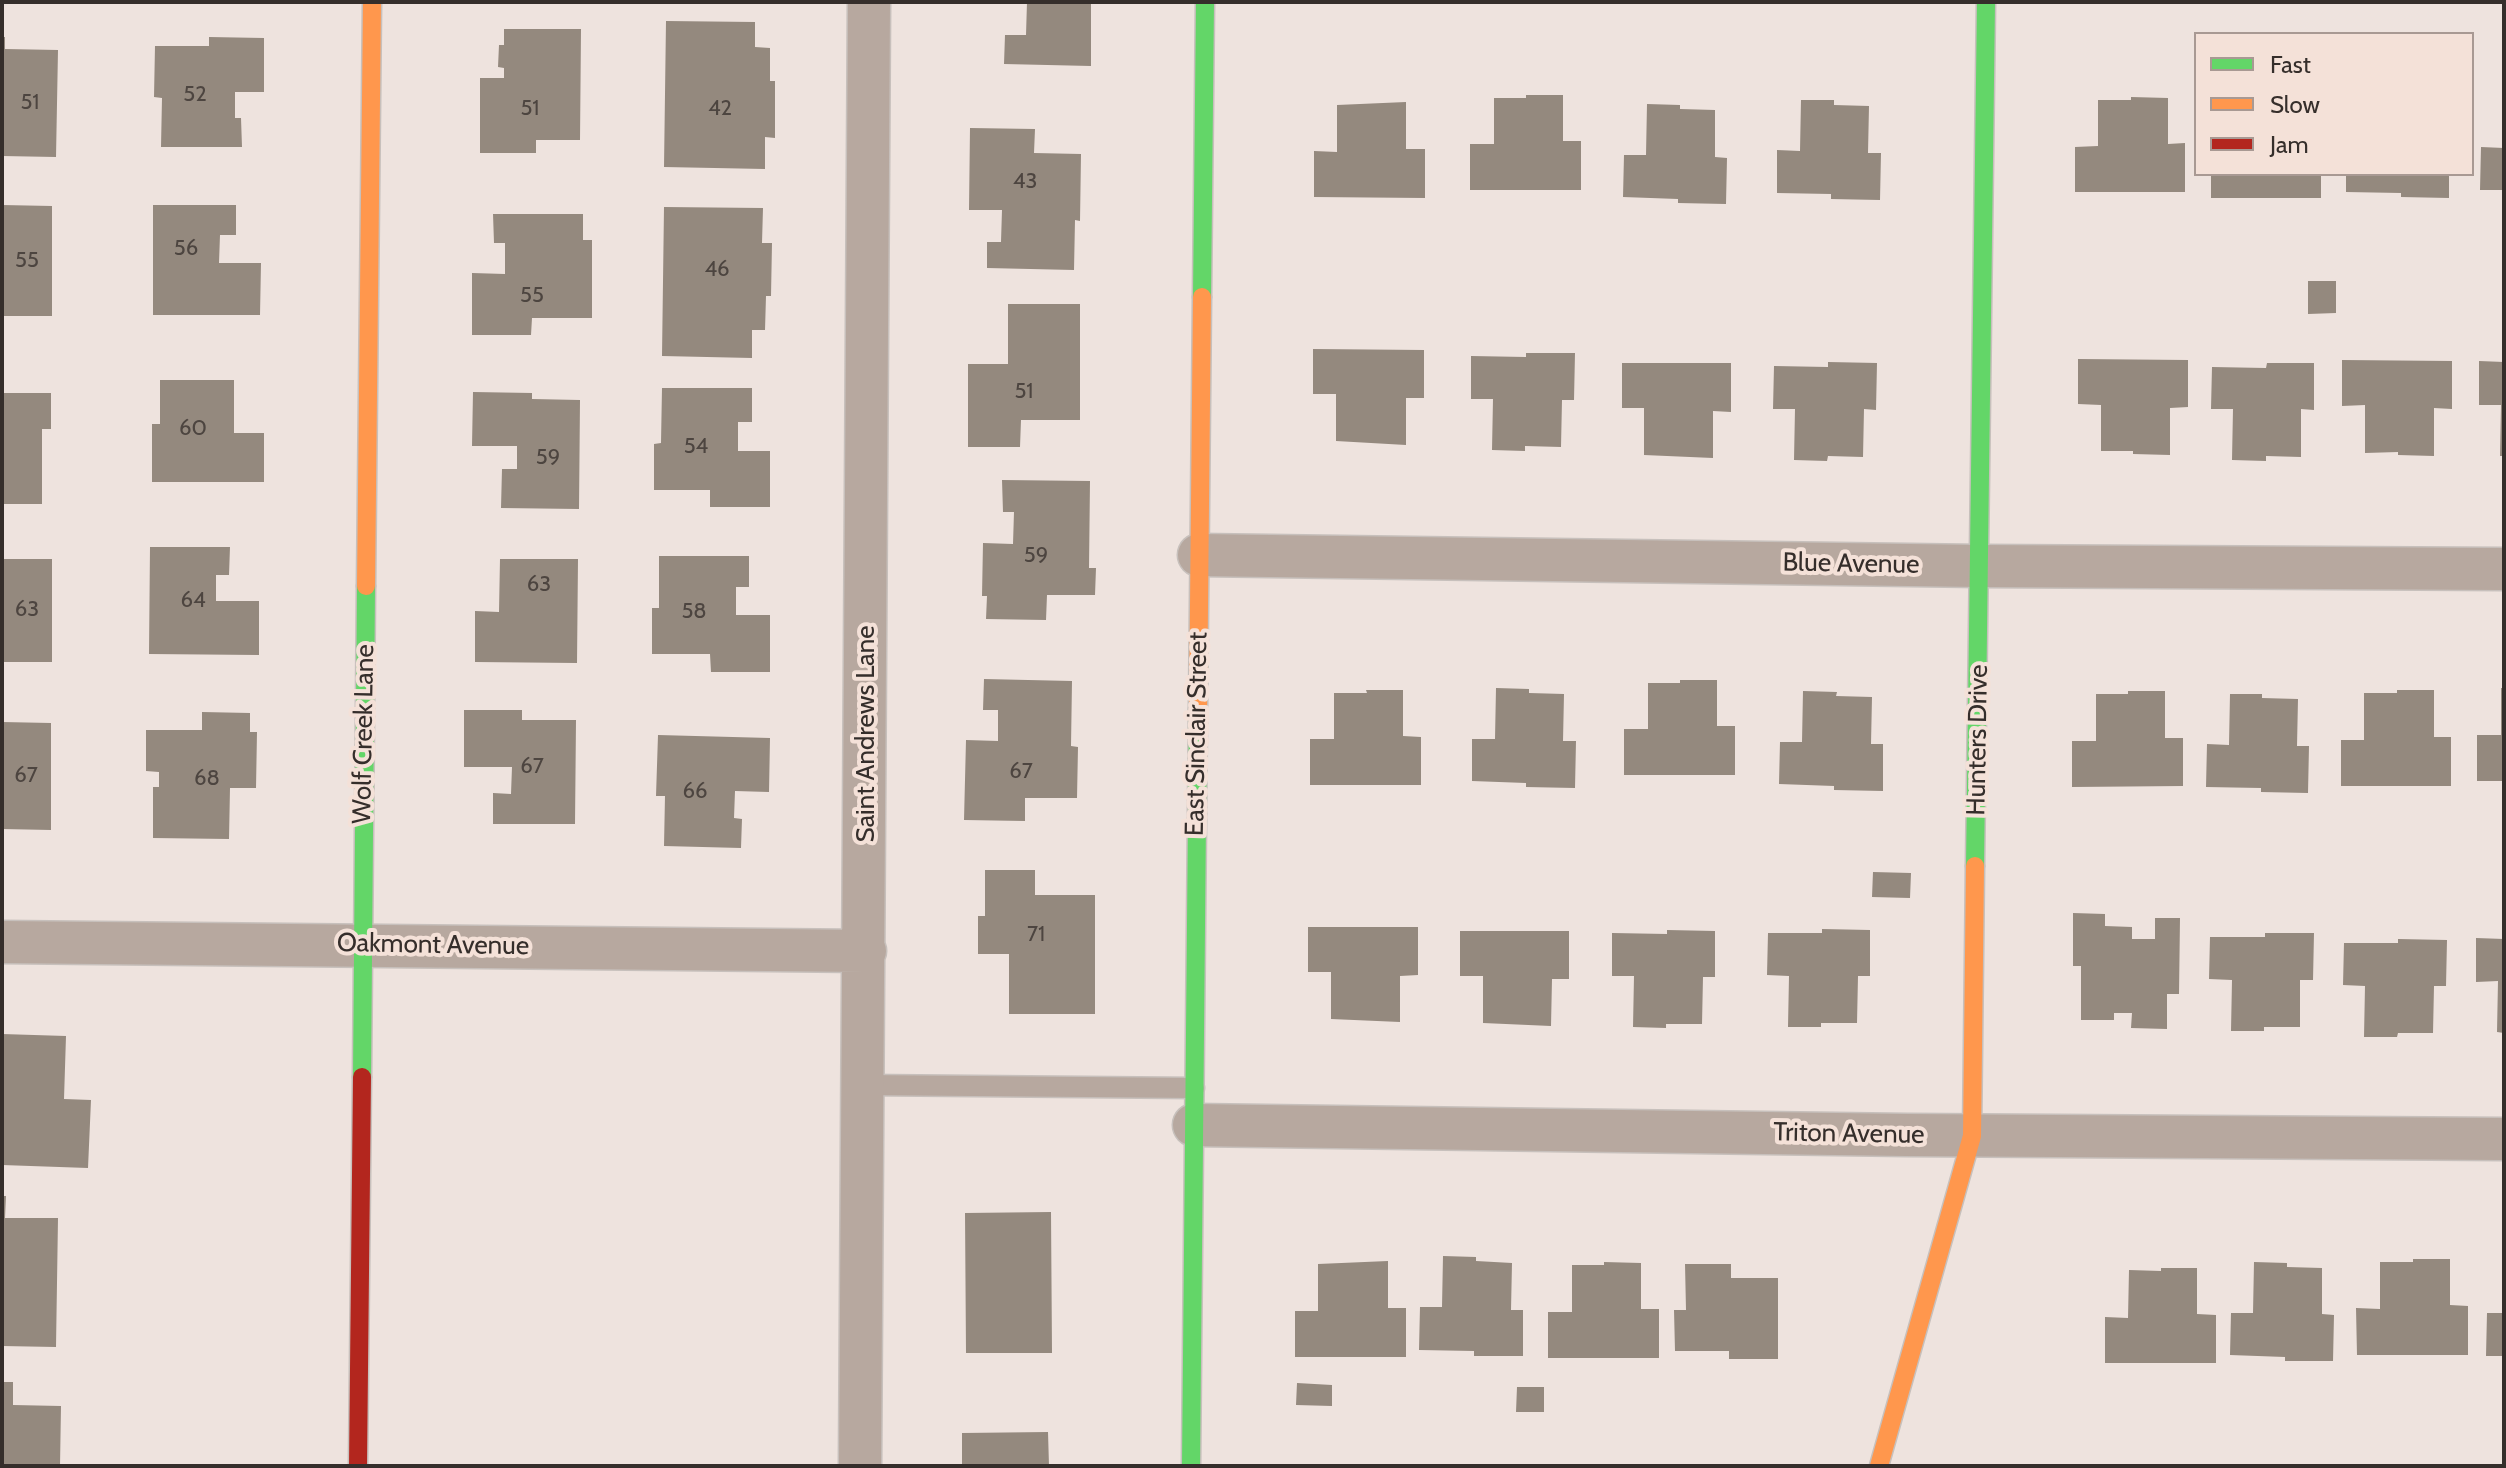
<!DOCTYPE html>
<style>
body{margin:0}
#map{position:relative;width:2506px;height:1468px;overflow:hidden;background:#eee3de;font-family:Cabin,sans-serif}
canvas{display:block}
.frame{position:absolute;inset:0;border:4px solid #352e2b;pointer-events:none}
.legend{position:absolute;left:2194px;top:32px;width:280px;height:144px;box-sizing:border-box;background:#f4e1d8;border:2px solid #a89993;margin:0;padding:10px 14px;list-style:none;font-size:24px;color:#352e2b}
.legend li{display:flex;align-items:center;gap:16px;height:40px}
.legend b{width:40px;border:2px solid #a89993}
</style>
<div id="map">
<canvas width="2506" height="1468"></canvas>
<div class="frame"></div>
<ul class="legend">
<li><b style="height:10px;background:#63d668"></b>Fast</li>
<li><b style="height:10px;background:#ff974d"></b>Slow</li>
<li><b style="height:10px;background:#b3261e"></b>Jam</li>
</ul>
</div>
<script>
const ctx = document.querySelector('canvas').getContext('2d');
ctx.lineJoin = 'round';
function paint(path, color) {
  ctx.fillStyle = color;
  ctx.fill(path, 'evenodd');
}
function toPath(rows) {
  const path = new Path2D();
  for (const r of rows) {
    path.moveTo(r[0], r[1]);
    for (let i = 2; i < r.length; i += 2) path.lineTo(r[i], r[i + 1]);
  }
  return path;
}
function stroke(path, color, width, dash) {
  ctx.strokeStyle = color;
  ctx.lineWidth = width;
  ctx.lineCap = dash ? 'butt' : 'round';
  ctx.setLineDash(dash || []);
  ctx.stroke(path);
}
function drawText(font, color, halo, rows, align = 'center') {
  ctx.font = font + ' Cabin,sans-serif';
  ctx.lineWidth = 8;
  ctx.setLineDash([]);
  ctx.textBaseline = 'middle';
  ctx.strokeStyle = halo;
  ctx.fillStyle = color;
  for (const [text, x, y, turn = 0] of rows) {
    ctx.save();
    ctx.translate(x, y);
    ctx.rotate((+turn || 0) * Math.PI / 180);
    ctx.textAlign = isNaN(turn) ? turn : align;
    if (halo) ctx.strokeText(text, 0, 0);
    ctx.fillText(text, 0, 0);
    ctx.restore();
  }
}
paint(toPath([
 [1027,2,1091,2,1091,66,1004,64,1005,35,1026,35],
 [666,21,755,22,755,47,770,48,770,81,775,81,775,138,765,137,765,169,664,167],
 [504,29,581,29,580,140,536,140,536,153,480,153,480,78,504,78,504,68,498,67,499,45,504,45],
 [2,37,5,37,5,49,58,50,56,157,2,156],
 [209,37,264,38,264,92,235,92,235,118,241,118,242,147,161,147,162,98,154,97,155,46,209,46],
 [1526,95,1563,95,1563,141,1581,141,1581,190,1470,190,1470,144,1494,144,1494,98,1526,98],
 [2131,97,2168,98,2168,144,2185,143,2185,192,2075,192,2075,147,2098,146,2098,100,2131,100],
 [1801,100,1834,100,1834,105,1869,106,1868,153,1881,153,1880,200,1831,199,1831,194,1777,193,1777,150,1800,151],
 [1406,102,1406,149,1425,149,1425,198,1314,197,1314,151,1337,152,1337,105],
 [1647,104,1680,105,1680,109,1715,110,1715,157,1727,158,1726,204,1678,203,1678,199,1623,197,1624,155,1646,155],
 [970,128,1035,129,1034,153,1081,154,1080,221,1075,220,1074,270,987,268,987,242,1001,242,1002,210,969,210],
 [2481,147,2504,148,2504,190,2480,190],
 [2211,174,2321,174,2321,198,2211,198],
 [2346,174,2449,174,2449,198,2401,197,2401,193,2346,192],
 [2,205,52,206,52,316,2,316],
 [153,205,236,205,236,235,220,235,219,263,261,263,260,315,153,315],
 [664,207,763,208,762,243,772,243,771,296,766,296,765,330,752,330,752,358,662,356],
 [493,214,583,214,583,240,592,240,592,318,532,318,531,335,472,335,472,273,505,274,505,243,494,243],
 [2308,281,2336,281,2336,313,2308,314],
 [1008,304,1080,304,1080,420,1021,420,1020,447,968,447,968,364,1008,364],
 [1313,349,1424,350,1424,398,1406,398,1406,445,1336,441,1336,394,1313,394],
 [1526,353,1575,353,1574,400,1562,400,1561,447,1525,446,1525,451,1492,450,1493,399,1471,399,1471,356,1526,357],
 [2078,359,2188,360,2188,407,2170,408,2170,455,2133,454,2133,451,2101,451,2101,405,2078,404],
 [2342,360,2452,361,2452,409,2434,408,2434,456,2398,455,2398,452,2365,453,2365,405,2342,406],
 [2479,361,2504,362,2504,456,2500,456,2501,405,2479,405],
 [1828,362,1877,363,1876,410,1864,409,1863,457,1828,456,1827,461,1794,460,1795,409,1773,409,1774,366,1828,367],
 [1622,363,1731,363,1731,412,1713,411,1713,458,1644,455,1644,408,1622,408],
 [2267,363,2314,363,2314,410,2301,409,2301,457,2266,456,2266,461,2232,460,2233,409,2211,409,2212,367,2266,368],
 [160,380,234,380,234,433,264,433,264,482,152,482,152,424,160,424],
 [662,388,752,388,752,422,738,422,738,451,770,451,770,507,710,507,710,490,654,490,654,444,661,443],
 [473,392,532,393,532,399,580,400,579,509,501,508,502,469,517,469,517,446,472,446],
 [2,393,51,393,51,429,42,429,42,504,2,504],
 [1002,480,1090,481,1089,568,1096,568,1095,595,1047,595,1046,620,986,619,987,596,982,596,983,543,1013,544,1014,512,1003,512],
 [150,547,230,547,229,575,216,575,216,601,259,601,259,655,149,654],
 [659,556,749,556,749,587,736,587,736,615,770,615,770,672,711,672,710,654,652,654,652,608,659,608],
 [2,559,52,559,52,662,2,662],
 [500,559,578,559,577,663,475,662,475,611,499,612],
 [984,679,1072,681,1071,746,1078,747,1077,798,1025,798,1025,821,964,820,966,740,998,741,998,710,983,710],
 [1680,680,1717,680,1717,726,1735,726,1735,775,1624,775,1624,729,1648,729,1648,683,1680,683],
 [1496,688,1529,689,1529,693,1564,694,1563,741,1576,741,1575,788,1526,787,1526,783,1472,781,1472,739,1495,739],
 [2501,688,2504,688,2504,781,2477,781,2477,735,2501,735],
 [1366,690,1403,690,1403,736,1421,737,1421,785,1310,785,1310,739,1334,739,1334,693,1367,693],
 [2397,690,2434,690,2434,737,2451,737,2451,786,2341,786,2341,740,2364,740,2364,693,2397,693],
 [1803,691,1837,692,1836,696,1872,697,1871,744,1883,744,1883,791,1834,790,1834,786,1779,784,1780,742,1802,742],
 [2128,691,2165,691,2165,738,2183,738,2183,786,2072,787,2072,741,2096,741,2096,694,2128,694],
 [2230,694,2262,694,2262,698,2298,699,2297,746,2309,746,2308,793,2261,792,2261,788,2206,787,2207,744,2229,745],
 [464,710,522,710,522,720,576,720,575,824,493,824,493,793,511,794,512,767,464,767],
 [202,712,250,713,250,732,257,732,256,788,230,788,229,839,153,838,153,787,159,787,159,772,146,771,146,730,202,730],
 [2,722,51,723,51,830,2,829],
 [658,735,770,738,769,792,735,791,734,818,742,819,741,848,664,846,665,796,656,796],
 [985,870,1035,870,1035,895,1095,895,1095,1014,1009,1014,1009,954,978,954,978,916,985,916],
 [1873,872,1911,873,1910,898,1872,897],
 [2073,913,2105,914,2105,926,2132,927,2132,939,2155,939,2155,918,2180,918,2179,994,2167,994,2167,1029,2131,1028,2132,1013,2114,1013,2114,1020,2081,1020,2081,966,2073,966],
 [1308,927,1418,927,1418,975,1400,976,1400,1022,1331,1019,1331,972,1308,972],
 [1822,929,1870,930,1870,976,1858,976,1857,1023,1821,1023,1821,1027,1788,1027,1789,976,1767,975,1768,933,1822,933],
 [1667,930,1715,931,1715,977,1703,977,1702,1024,1666,1024,1666,1028,1633,1027,1634,976,1612,976,1612,933,1667,934],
 [1460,931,1569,931,1569,979,1552,979,1551,1026,1483,1023,1483,976,1460,976],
 [2265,933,2314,933,2313,980,2300,980,2300,1027,2264,1027,2264,1031,2231,1031,2232,980,2209,979,2210,937,2265,937],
 [2476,938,2504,939,2504,1033,2497,1032,2498,981,2476,982],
 [2398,939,2447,940,2446,986,2434,986,2433,1033,2398,1033,2397,1037,2364,1037,2365,986,2343,985,2344,943,2398,943],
 [2,1034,66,1036,64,1099,91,1100,88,1168,2,1165],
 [2,1196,6,1196,5,1218,58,1218,56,1347,2,1346],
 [1051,1212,1052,1353,966,1353,965,1213],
 [1443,1256,1476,1257,1476,1261,1512,1263,1511,1310,1523,1310,1523,1356,1474,1356,1474,1351,1419,1350,1420,1307,1442,1307],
 [2413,1259,2450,1259,2450,1305,2468,1306,2468,1355,2357,1355,2356,1308,2380,1309,2380,1262,2413,1262],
 [1388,1261,1388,1308,1406,1308,1406,1357,1295,1357,1295,1311,1318,1311,1318,1264],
 [1604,1262,1641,1263,1641,1309,1659,1309,1659,1358,1548,1358,1548,1312,1572,1312,1572,1265,1604,1265],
 [2254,1262,2287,1263,2287,1267,2322,1268,2322,1314,2334,1315,2333,1361,2285,1361,2285,1357,2230,1355,2231,1313,2253,1313],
 [1685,1264,1731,1264,1731,1278,1778,1278,1778,1359,1729,1359,1729,1351,1675,1351,1674,1310,1686,1310],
 [2161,1268,2197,1268,2197,1314,2216,1315,2216,1363,2105,1363,2105,1317,2128,1318,2129,1270,2161,1271],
 [2487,1313,2504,1313,2504,1356,2486,1356],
 [2,1382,13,1382,13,1405,61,1406,60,1466,2,1466],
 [1297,1383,1332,1385,1332,1406,1296,1405],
 [1517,1387,1544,1387,1544,1412,1516,1412],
 [1048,1432,1049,1466,962,1466,962,1433]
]), '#94897e');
const lane = toPath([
 [864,1085,1194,1088]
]);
const street = toPath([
 [1199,555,1980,566,2504,569],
 [2,942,865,951],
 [1194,1125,1907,1135,2504,1139],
 [860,1466,869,2]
]);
const fast = toPath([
 [1202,297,1205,2],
 [1975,866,1986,2],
 [362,1077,366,586],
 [1191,1466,1198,709]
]);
const slow = toPath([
 [366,586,372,2],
 [1198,709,1202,297],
 [1879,1466,1972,1136,1975,866]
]);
const jam = toPath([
 [358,1466,362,1077]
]);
stroke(lane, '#c7c0bc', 23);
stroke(street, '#c7c0bc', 45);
stroke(fast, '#c7c0bc', 21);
stroke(slow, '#c7c0bc', 21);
stroke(jam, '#c7c0bc', 21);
stroke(lane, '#b7a89f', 20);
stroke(street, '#b7a89f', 42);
stroke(fast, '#63d668', 18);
stroke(slow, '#ff974d', 18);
stroke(jam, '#b3261e', 18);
drawText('22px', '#4d4540', null, [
 ["52",195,95],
 ["51",30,103],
 ["51",530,109],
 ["42",720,109],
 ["43",1025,182],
 ["56",186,249],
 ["55",27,261],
 ["46",717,270],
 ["55",532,296],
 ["51",1024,392],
 ["60",193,429],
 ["54",696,447],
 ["59",548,458],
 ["59",1036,556],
 ["63",539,585],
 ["64",193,601],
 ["63",27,610],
 ["58",694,612],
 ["67",532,767],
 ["67",1021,772],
 ["67",26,776],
 ["68",207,779],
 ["66",695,792],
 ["71",1036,935]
]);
drawText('26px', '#352e2b', '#f4e1d8', [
 ["Blue Avenue",1851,564,1],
 ["Wolf Creek Lane",364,734,-89],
 ["Saint Andrews Lane",866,734,-90],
 ["East Sinclair Street",1197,734,-89],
 ["Hunters Drive",1978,740,-89],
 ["Oakmont Avenue",433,945,1],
 ["Triton Avenue",1849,1134,1]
]);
</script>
